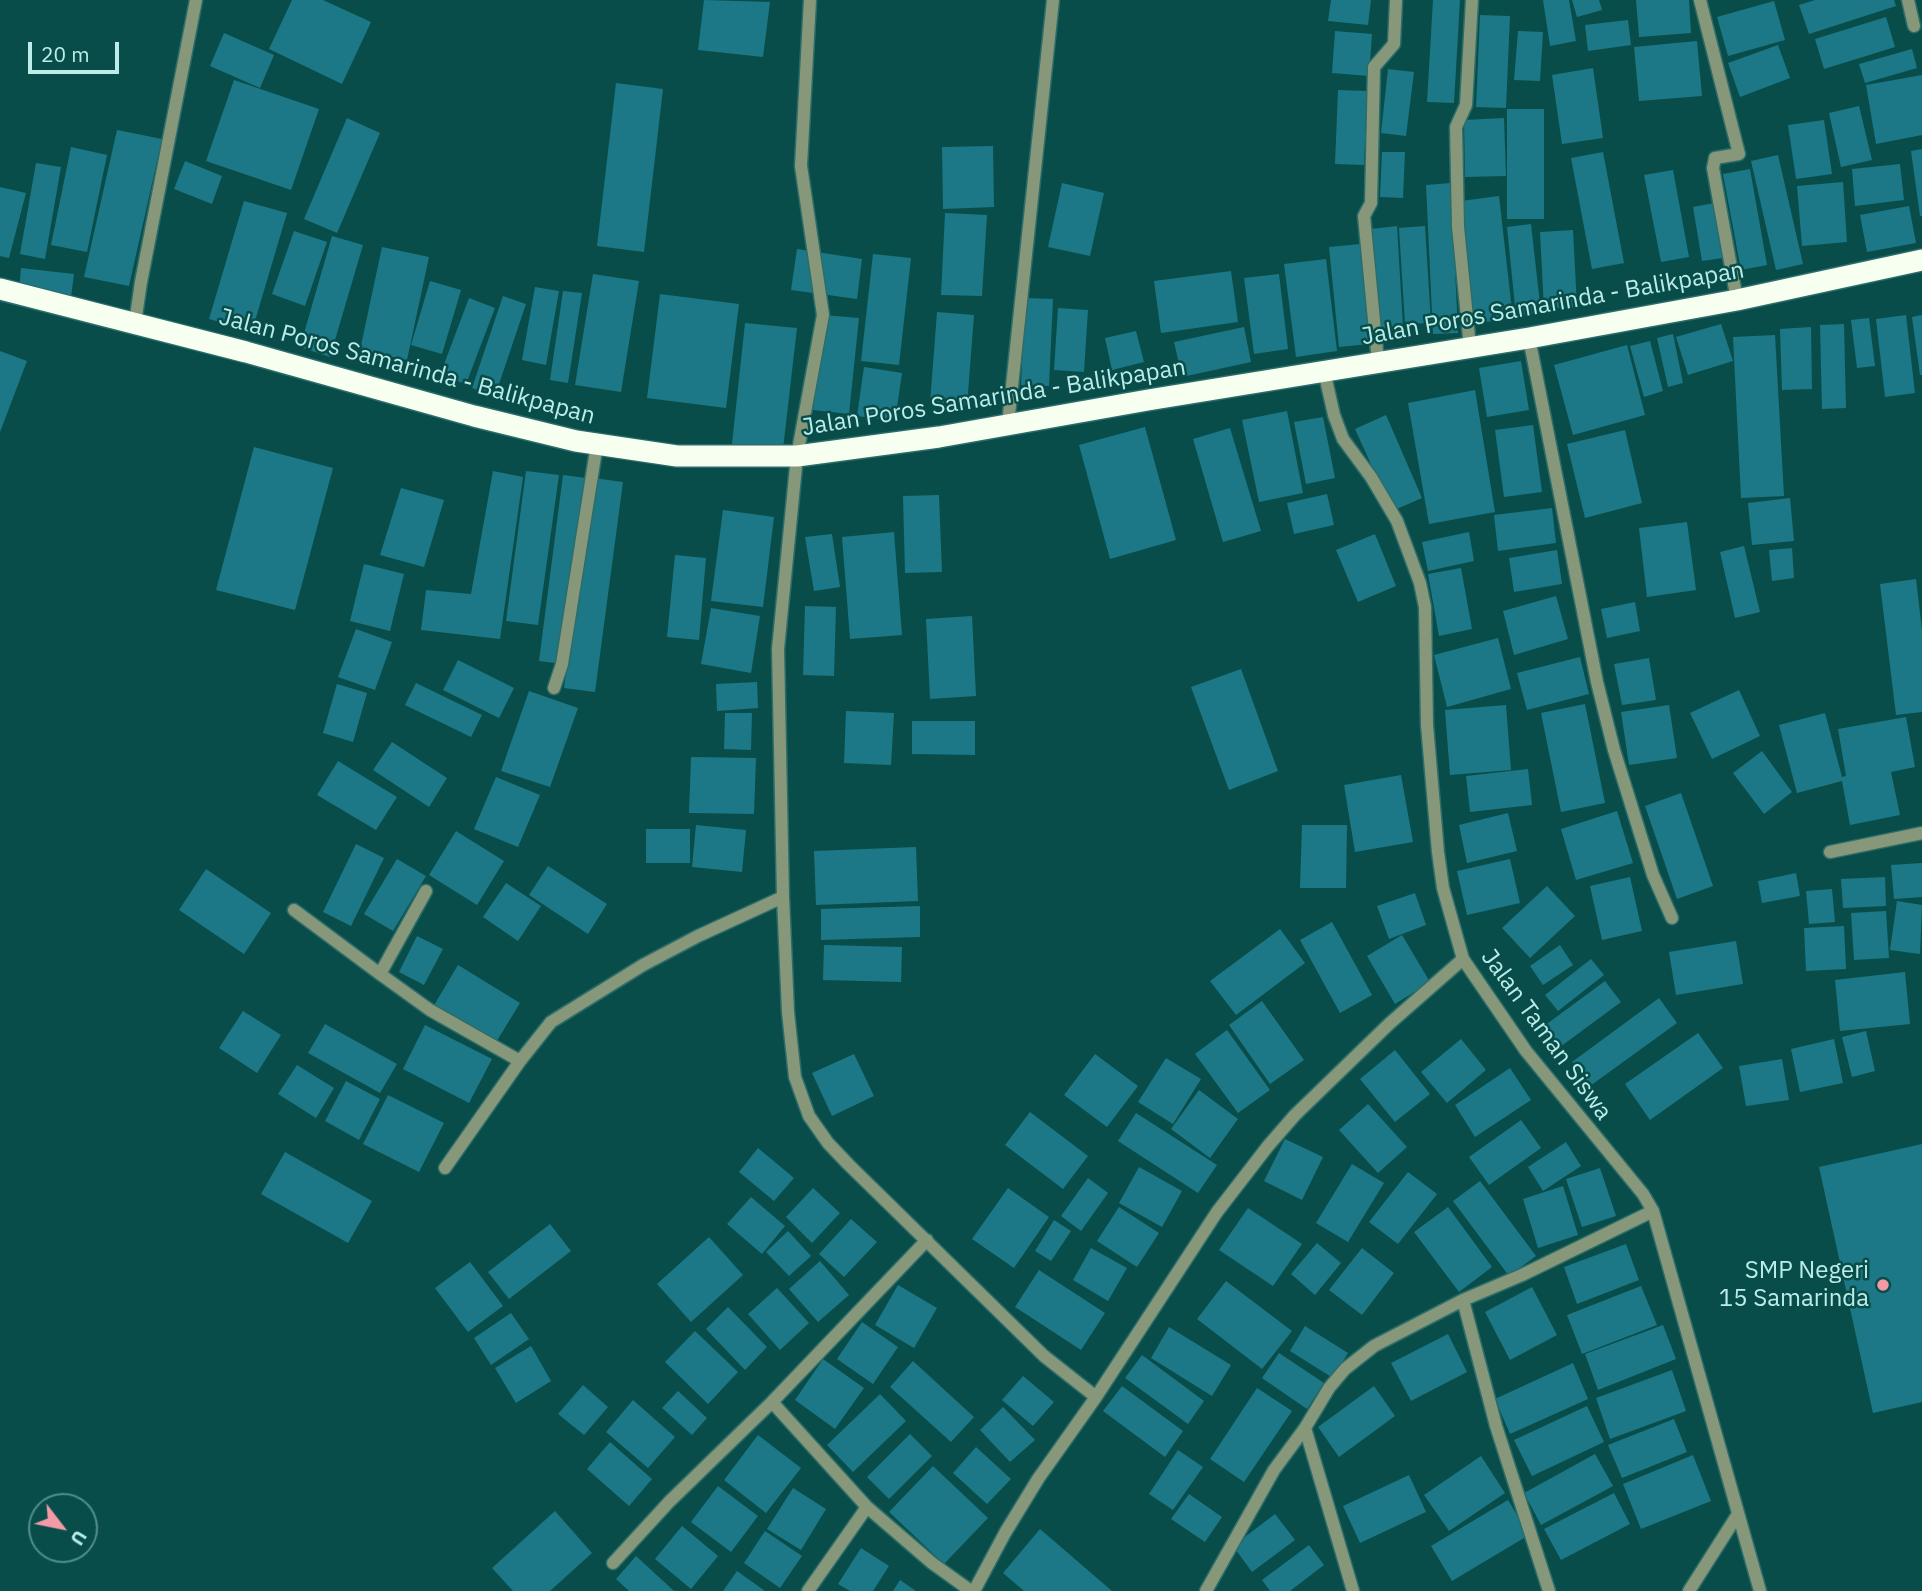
<!DOCTYPE html>
<style>
body{margin:0}
#map{position:relative;width:1922px;height:1591px;overflow:hidden;background:#094d4a;font-family:"IBM Plex Sans",sans-serif}
canvas{display:block}
.north{position:absolute;left:28px;top:1493px;width:70px;height:70px;box-sizing:border-box;background:#094d4a;border:2px solid #508d8a;border-radius:50%;rotate:122deg;font-size:19px;font-weight:700;line-height:28px;text-align:center;color:#baede9}
.north::after{content:'';display:block;margin:auto;width:24px;height:32px;background:#f39aa7;clip-path:polygon(50% 0,100% 100%,50% 72%,0 100%)}
.scale{position:absolute;left:28px;top:42px;width:91px;height:32px;box-sizing:border-box;border:4px solid #baede9;border-top:0;padding-left:9px;font-size:21px;line-height:24px;white-space:nowrap;color:#baede9;-webkit-text-stroke:5px #094d4a;paint-order:stroke}
</style>
<div id="map">
<canvas width="1922" height="1591"></canvas>
<div class="north">U</div>
<div class="scale">20 m</div>
</div>
<script>
const ctx = document.querySelector('canvas').getContext('2d');
ctx.lineJoin = 'round';
function paint(path, color) {
  ctx.fillStyle = color;
  ctx.fill(path, 'evenodd');
}
function toPath(rows) {
  const path = new Path2D();
  for (const r of rows) {
    path.moveTo(r[0], r[1]);
    for (let i = 2; i < r.length; i += 2) path.lineTo(r[i], r[i + 1]);
  }
  return path;
}
function stroke(path, color, width, dash) {
  ctx.strokeStyle = color;
  ctx.lineWidth = width;
  ctx.lineCap = dash ? 'butt' : 'round';
  ctx.setLineDash(dash || []);
  ctx.stroke(path);
}
function drawText(font, color, halo, rows, align = 'center') {
  ctx.font = font + ' "IBM Plex Sans",sans-serif';
  ctx.lineWidth = 5;
  ctx.setLineDash([]);
  ctx.textBaseline = 'middle';
  ctx.strokeStyle = halo;
  ctx.fillStyle = color;
  for (const [text, x, y, turn = 0] of rows) {
    ctx.save();
    ctx.translate(x, y);
    ctx.rotate((+turn || 0) * Math.PI / 180);
    ctx.textAlign = isNaN(turn) ? turn : align;
    if (halo) ctx.strokeText(text, 0, 0);
    ctx.fillText(text, 0, 0);
    ctx.restore();
  }
}
paint(toPath([
 [292,0,323,0,371,22,342,84,269,49],
 [704,0,770,2,763,57,698,50],
 [1331,0,1371,0,1368,25,1328,21],
 [1433,0,1460,0,1454,103,1427,102],
 [1543,0,1569,0,1576,41,1550,46],
 [1572,0,1599,0,1602,10,1577,17],
 [1636,0,1689,0,1691,33,1639,37],
 [1815,0,1894,0,1896,6,1809,34,1799,5],
 [1774,1,1785,40,1728,56,1717,17],
 [1480,15,1510,16,1506,108,1476,107],
 [1886,17,1895,47,1824,69,1815,39],
 [1628,20,1631,45,1588,51,1585,25],
 [1335,31,1372,34,1369,76,1332,73],
 [1518,31,1543,32,1540,81,1514,80],
 [224,33,274,55,260,88,210,66],
 [1697,41,1702,96,1639,101,1634,47],
 [1778,45,1790,78,1740,97,1728,63],
 [1912,49,1917,68,1865,83,1859,64],
 [1593,68,1603,138,1562,144,1552,75],
 [1388,69,1414,72,1406,136,1381,133],
 [1922,75,1922,135,1876,144,1866,85],
 [234,80,319,109,291,190,206,161],
 [616,83,663,89,644,252,597,246],
 [1338,90,1367,91,1364,165,1335,164],
 [1859,106,1872,160,1841,167,1829,113],
 [1507,109,1544,109,1544,219,1507,219],
 [347,118,380,133,337,233,304,219],
 [1504,118,1506,176,1465,177,1464,120],
 [1824,120,1832,174,1796,179,1788,125],
 [117,130,162,139,129,286,84,277],
 [993,146,994,207,943,209,942,147],
 [71,147,107,155,87,252,51,245],
 [1922,149,1922,216,1920,216,1911,151],
 [1382,152,1405,152,1403,198,1380,197],
 [1603,152,1624,263,1592,269,1571,158],
 [1778,155,1803,264,1776,270,1751,161],
 [185,161,222,176,212,204,174,189],
 [36,163,61,167,45,259,20,254],
 [1900,164,1904,200,1855,206,1852,169],
 [1750,169,1767,265,1741,270,1723,174],
 [1673,170,1689,257,1661,262,1644,175],
 [1843,182,1847,242,1802,246,1797,186],
 [1062,183,1104,193,1090,256,1048,247],
 [1451,183,1458,333,1433,334,1426,185],
 [0,187,26,193,9,258,0,256],
 [1499,196,1513,319,1474,323,1461,201],
 [244,201,287,213,252,331,209,319],
 [1714,203,1723,258,1702,261,1693,207],
 [1909,206,1916,243,1867,252,1860,215],
 [945,213,987,215,982,296,941,295],
 [1531,224,1541,313,1516,316,1507,227],
 [1397,226,1403,327,1377,329,1371,229],
 [1425,226,1431,323,1405,324,1399,228],
 [1573,230,1577,307,1544,309,1540,232],
 [294,231,327,242,305,306,272,294],
 [332,236,363,245,330,357,300,347],
 [1360,244,1369,344,1339,347,1329,247],
 [382,247,429,257,407,360,360,350],
 [797,249,862,259,857,299,791,290],
 [873,254,911,258,899,365,861,361],
 [1326,259,1337,351,1296,357,1284,264],
 [21,268,74,274,71,297,19,291],
 [1231,271,1238,322,1161,333,1154,281],
 [593,274,639,281,621,392,575,385],
 [1279,274,1288,349,1254,354,1244,278],
 [430,281,461,290,442,354,411,345],
 [535,287,559,291,546,365,522,360],
 [563,291,582,293,568,383,550,380],
 [660,294,739,304,726,408,647,398],
 [503,296,526,304,495,396,472,388],
 [469,298,495,308,466,384,440,375],
 [1025,298,1053,299,1049,386,1021,385],
 [1058,308,1088,310,1084,372,1054,370],
 [937,312,974,315,967,406,930,403],
 [823,315,859,318,849,414,813,410],
 [1906,315,1915,393,1885,397,1876,319],
 [1922,315,1922,375,1920,375,1912,317],
 [1869,318,1875,366,1857,368,1851,320],
 [745,323,797,328,783,449,732,444],
 [1721,324,1733,361,1688,375,1676,337],
 [1844,324,1846,408,1822,409,1820,325],
 [1244,327,1251,362,1182,377,1174,342],
 [1811,327,1812,389,1782,390,1780,329],
 [1136,331,1144,362,1112,370,1105,338],
 [1673,334,1683,383,1668,387,1657,338],
 [1775,335,1784,496,1741,498,1733,337],
 [1650,341,1663,391,1644,397,1630,346],
 [1627,345,1645,415,1573,435,1554,365],
 [0,351,27,361,0,432],
 [1521,361,1529,410,1487,417,1479,368],
 [864,367,902,373,895,421,857,416],
 [1475,390,1495,512,1429,524,1408,403],
 [1287,411,1303,493,1259,502,1242,420],
 [1386,415,1422,498,1392,511,1355,429],
 [1323,417,1335,478,1306,484,1294,422],
 [1533,425,1542,492,1504,497,1495,430],
 [1145,427,1176,540,1110,559,1079,445],
 [1230,428,1261,531,1223,542,1193,439],
 [1625,430,1642,503,1585,518,1567,444],
 [254,447,333,468,295,610,216,590],
 [493,471,523,477,500,639,421,630,426,590,471,594],
 [526,471,559,475,538,625,506,621],
 [563,475,586,478,562,664,539,661],
 [593,478,623,482,595,692,564,688],
 [401,488,444,500,424,567,380,555],
 [1327,494,1334,525,1294,534,1287,503],
 [939,495,942,572,905,573,903,496],
 [1790,498,1794,541,1752,545,1748,503],
 [1552,508,1556,543,1498,551,1494,515],
 [723,510,774,517,763,607,711,601],
 [1687,522,1696,590,1647,597,1639,528],
 [894,532,902,635,850,639,842,537],
 [1469,532,1474,561,1428,571,1422,542],
 [832,534,840,587,814,591,805,537],
 [1375,534,1396,586,1358,602,1336,550],
 [1744,546,1760,612,1735,618,1720,552],
 [1792,548,1794,578,1772,581,1769,550],
 [1557,550,1562,584,1514,592,1509,558],
 [675,555,706,558,699,640,667,637],
 [364,564,404,574,390,631,350,621],
 [1461,568,1472,629,1439,636,1428,574],
 [1916,579,1922,630,1922,712,1896,715,1880,584],
 [1556,596,1568,639,1514,655,1503,611],
 [1635,602,1640,631,1607,638,1601,609],
 [805,606,836,607,834,676,803,675],
 [711,608,760,616,751,673,701,664],
 [972,616,976,696,930,699,926,619],
 [356,629,392,642,375,690,338,677],
 [1498,638,1511,689,1447,707,1434,655],
 [1580,657,1589,694,1527,710,1517,673],
 [1649,658,1656,700,1622,705,1614,664],
 [458,660,514,688,499,718,443,690],
 [1241,669,1278,771,1229,790,1191,687],
 [757,682,758,708,717,711,716,684],
 [416,683,482,715,471,737,405,705],
 [337,684,367,693,353,742,323,733],
 [1739,690,1760,736,1712,759,1690,713],
 [529,691,578,708,550,787,501,771],
 [1585,704,1605,803,1561,812,1541,713],
 [1506,705,1511,770,1450,775,1445,710],
 [1669,705,1677,758,1629,765,1621,712],
 [846,711,894,713,891,765,844,763],
 [725,713,752,713,751,750,724,749],
 [1825,713,1842,777,1846,776,1838,729,1906,717,1915,767,1891,772,1900,815,1850,825,1842,781,1797,793,1779,725],
 [912,721,975,721,975,755,912,754],
 [392,742,447,778,429,807,373,770],
 [1762,751,1792,792,1764,814,1733,773],
 [691,757,756,758,754,814,689,813],
 [338,761,397,797,376,830,317,795],
 [1528,769,1532,805,1470,812,1466,776],
 [1401,775,1413,842,1355,852,1344,785],
 [496,777,540,795,518,847,474,829],
 [1681,793,1713,886,1677,899,1645,806],
 [1617,811,1633,863,1576,880,1561,829],
 [1508,813,1517,851,1467,863,1459,825],
 [696,825,746,830,742,872,692,867],
 [1302,825,1347,825,1346,888,1300,888],
 [646,829,690,829,690,863,646,863],
 [456,831,504,861,477,905,429,875],
 [356,844,384,858,351,926,323,912],
 [916,847,918,901,816,905,814,851],
 [397,859,426,876,393,931,364,914],
 [1510,859,1520,903,1467,915,1457,871],
 [1922,863,1922,897,1894,899,1891,865],
 [548,866,607,904,588,934,529,895],
 [206,869,271,913,244,954,179,910],
 [1796,873,1800,896,1762,903,1758,881],
 [1630,877,1642,931,1602,940,1590,886],
 [1885,877,1886,906,1843,908,1841,879],
 [506,883,541,906,518,941,483,917],
 [1547,886,1575,916,1530,958,1502,928],
 [1832,889,1835,922,1809,924,1806,891],
 [1415,893,1426,925,1389,939,1377,906],
 [1897,901,1922,905,1920,954,1890,950],
 [920,906,920,937,821,940,821,909],
 [1886,911,1889,958,1854,960,1851,913],
 [1332,922,1372,995,1340,1013,1300,940],
 [1844,926,1846,969,1806,971,1804,928],
 [1280,929,1305,963,1236,1015,1210,981],
 [1402,935,1430,982,1395,1004,1367,956],
 [417,936,443,949,424,985,399,972],
 [1736,941,1743,984,1676,995,1669,952],
 [824,945,902,947,901,982,823,980],
 [1560,945,1573,965,1543,985,1530,966],
 [1591,959,1604,975,1558,1011,1545,995],
 [458,965,520,1003,495,1044,433,1007],
 [1905,972,1910,1024,1840,1031,1835,980],
 [1605,981,1621,1002,1556,1050,1540,1029],
 [1659,998,1677,1023,1590,1086,1572,1062],
 [1262,1001,1304,1060,1270,1084,1229,1025],
 [243,1011,281,1035,257,1073,219,1048],
 [325,1024,397,1064,380,1093,308,1053],
 [425,1025,492,1059,469,1103,403,1069],
 [1227,1030,1270,1090,1238,1113,1195,1054],
 [1866,1031,1875,1071,1852,1077,1842,1037],
 [1698,1033,1723,1068,1650,1120,1625,1084],
 [1461,1039,1486,1070,1447,1103,1421,1072],
 [1834,1039,1843,1083,1800,1092,1791,1049],
 [1395,1050,1430,1094,1395,1122,1360,1079],
 [854,1054,874,1096,832,1116,812,1073],
 [1095,1054,1138,1086,1107,1127,1064,1095],
 [1166,1058,1201,1079,1173,1124,1138,1102],
 [1782,1059,1789,1100,1746,1106,1739,1066],
 [297,1065,334,1088,316,1118,278,1094],
 [1510,1068,1531,1100,1475,1137,1455,1105],
 [346,1081,380,1099,359,1140,325,1121],
 [1199,1090,1238,1119,1210,1158,1171,1129],
 [388,1095,444,1123,419,1172,363,1144],
 [1368,1104,1407,1147,1378,1173,1339,1130],
 [1030,1112,1088,1156,1063,1189,1005,1145],
 [1136,1113,1217,1165,1198,1193,1118,1141],
 [1521,1120,1541,1148,1489,1185,1469,1157],
 [1285,1139,1323,1157,1302,1200,1264,1181],
 [1566,1142,1581,1166,1543,1191,1528,1167],
 [1922,1144,1922,1402,1873,1413,1819,1167],
 [758,1148,794,1178,774,1201,739,1172],
 [285,1152,372,1201,348,1243,261,1194],
 [1352,1164,1384,1183,1348,1242,1316,1223],
 [1139,1167,1182,1191,1162,1227,1119,1203],
 [1600,1168,1616,1216,1582,1227,1566,1179],
 [1408,1172,1437,1194,1398,1244,1369,1222],
 [1088,1178,1108,1193,1081,1231,1061,1216],
 [1480,1181,1536,1256,1509,1276,1453,1201],
 [1563,1186,1578,1235,1538,1248,1523,1199],
 [813,1188,840,1213,812,1243,786,1217],
 [1008,1188,1049,1217,1014,1268,972,1239],
 [751,1197,785,1226,762,1254,727,1224],
 [1119,1207,1159,1233,1137,1267,1097,1241],
 [1448,1207,1492,1267,1459,1292,1414,1232],
 [1248,1208,1302,1244,1273,1286,1219,1250],
 [851,1219,877,1242,844,1277,819,1254],
 [1054,1220,1071,1231,1051,1261,1035,1251],
 [550,1224,571,1251,509,1299,488,1272],
 [788,1231,811,1256,789,1276,766,1252],
 [709,1237,743,1275,691,1322,657,1284],
 [1317,1243,1341,1263,1315,1295,1291,1274],
 [1626,1244,1639,1280,1577,1304,1564,1267],
 [1091,1248,1127,1268,1108,1301,1073,1280],
 [1362,1248,1394,1273,1362,1315,1329,1290],
 [820,1261,849,1295,818,1322,789,1289],
 [470,1262,503,1306,468,1332,435,1288],
 [1039,1270,1105,1313,1081,1350,1015,1307],
 [1226,1281,1292,1331,1262,1369,1197,1319],
 [898,1285,937,1308,914,1348,875,1325],
 [1641,1286,1657,1325,1582,1354,1567,1315],
 [1532,1287,1557,1335,1510,1360,1485,1312],
 [777,1288,809,1323,780,1350,748,1314],
 [728,1307,767,1347,745,1370,706,1329],
 [511,1313,529,1339,491,1365,474,1338],
 [862,1322,898,1347,873,1384,837,1359],
 [1663,1325,1676,1359,1598,1390,1585,1354],
 [1305,1326,1348,1353,1333,1378,1290,1351],
 [1169,1327,1231,1365,1212,1396,1151,1358],
 [695,1331,738,1372,708,1404,665,1362],
 [1448,1334,1467,1372,1411,1401,1391,1363],
 [531,1346,551,1381,516,1403,495,1368],
 [1279,1353,1324,1383,1307,1409,1262,1378],
 [1142,1355,1204,1401,1188,1424,1125,1378],
 [823,1359,864,1388,835,1429,795,1400],
 [913,1361,974,1417,951,1442,890,1387],
 [1573,1363,1588,1399,1510,1434,1495,1399],
 [1672,1370,1686,1411,1610,1439,1596,1398],
 [1023,1376,1054,1402,1033,1426,1002,1400],
 [583,1385,608,1407,584,1435,558,1414],
 [1122,1386,1183,1431,1165,1457,1103,1411],
 [1374,1386,1395,1416,1339,1457,1318,1427],
 [1257,1388,1292,1411,1244,1482,1210,1459],
 [678,1391,707,1418,692,1435,662,1408],
 [880,1394,906,1421,853,1472,827,1445],
 [633,1400,675,1437,648,1468,606,1432],
 [1587,1406,1604,1442,1532,1476,1514,1440],
 [1003,1407,1035,1440,1010,1462,980,1430],
 [1674,1419,1687,1452,1622,1478,1608,1445],
 [910,1434,932,1456,889,1499,867,1477],
 [758,1435,801,1468,766,1513,724,1480],
 [610,1442,652,1479,629,1506,587,1469],
 [976,1447,1011,1479,987,1504,953,1473],
 [1178,1450,1203,1467,1173,1510,1149,1494],
 [1595,1454,1613,1486,1541,1525,1524,1493],
 [1693,1455,1711,1501,1641,1529,1623,1484],
 [1481,1456,1505,1493,1449,1531,1424,1495],
 [933,1466,988,1518,944,1564,889,1512],
 [1409,1475,1426,1512,1360,1543,1343,1506],
 [718,1486,758,1516,731,1552,691,1522],
 [793,1488,826,1509,801,1550,767,1529],
 [1614,1493,1630,1524,1561,1560,1544,1529],
 [1189,1494,1222,1517,1205,1542,1171,1519],
 [1508,1500,1529,1535,1452,1581,1431,1546],
 [555,1511,592,1553,550,1591,513,1591,492,1568],
 [1275,1514,1295,1540,1252,1572,1233,1546],
 [682,1526,718,1556,691,1589,655,1559],
 [1040,1529,1112,1591,1024,1591,1003,1573],
 [765,1531,802,1556,780,1588,744,1563],
 [1309,1545,1324,1565,1290,1591,1270,1591,1262,1580],
 [861,1548,889,1566,873,1591,850,1591,838,1584],
 [636,1556,674,1591,629,1591,616,1579],
 [737,1571,765,1591,723,1591],
 [900,1580,916,1591,893,1591]
]), '#1c7886');
const minor = toPath([
 [810,0,801,166,823,315,797,456,778,649,783,897,788,1012,795,1077,809,1116,828,1143,848,1164,1044,1356,1096,1397],
 [1700,0,1739,154,1715,158,1713,168,1737,300],
 [1908,0,1914,26],
 [135,323,141,282,196,0],
 [1529,338,1597,682,1614,750,1653,875,1672,918],
 [1470,347,1458,227,1456,127,1466,105,1472,0],
 [1378,362,1364,216,1371,203,1374,67,1394,44,1396,0],
 [1324,371,1334,415,1343,439,1371,477,1397,521,1420,583,1425,607,1427,725,1438,852,1443,888,1463,959,1526,1051,1643,1194,1653,1211,1760,1591],
 [1008,424,1053,0],
 [554,688,562,664,597,444],
 [1830,852,1922,833],
 [426,891,380,974,430,1010,520,1061],
 [294,910,380,974],
 [445,1168,520,1061,551,1022,643,965,698,936,783,897],
 [1463,1300,1496,1426,1549,1591],
 [772,1402,867,1507,932,1563,971,1591],
 [1305,1428,1353,1591],
 [613,1563,669,1502,772,1402,927,1240],
 [808,1591,867,1507],
 [974,1591,1005,1533,1038,1479,1096,1397,1217,1212,1268,1146,1295,1115,1389,1024,1463,959],
 [1206,1591,1274,1470,1305,1428,1329,1388,1345,1369,1374,1346,1463,1300,1522,1275,1653,1211],
 [1689,1591,1738,1514]
]);
const highway = toPath([
 [0,289,246,352,474,416,576,441,677,456,797,456,939,437,1148,400,1529,338,1737,300,1922,260]
]);
stroke(minor, '#2c6d6a', 15);
stroke(highway, '#2c6d6a', 24);
stroke(minor, '#879779', 12);
stroke(highway, '#f7fff0', 21);
for (const [x, y, r, color] of [
 [1883,1285,7,"#f39aa7"]
]) {
  const dot = new Path2D();
  dot.arc(x, y, r, 0, 2 * Math.PI);
  ctx.fillStyle = color;
  ctx.fill(dot);
  stroke(dot, '#094d4a', 2.5);
}
drawText('24px', '#baede9', '#094d4a', [
 ["Jalan Poros Samarinda - Balikpapan",1553,304,-10],
 ["Jalan Poros Samarinda - Balikpapan",407,367,15],
 ["Jalan Poros Samarinda - Balikpapan",994,398,-9],
 ["Jalan Taman Siswa",1546,1035,54]
]);
drawText('24px', '#baede9', '#094d4a', [
 ["SMP Negeri",1869,1271],
 ["15 Samarinda",1869,1299]
], 'right');
</script>
